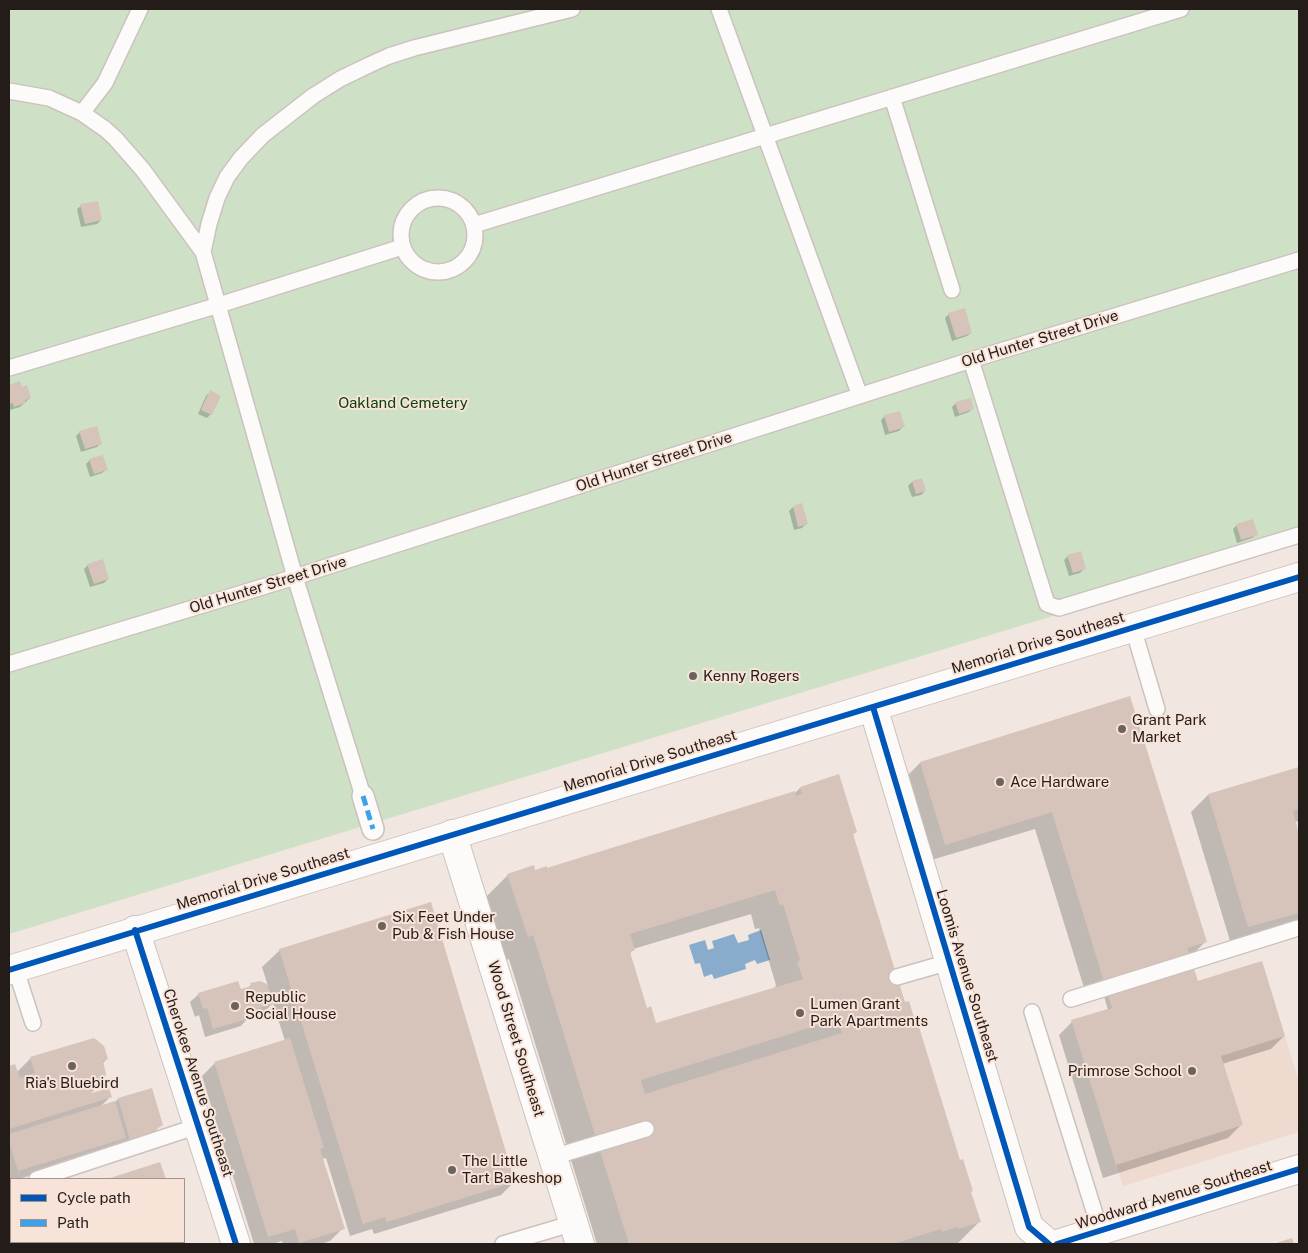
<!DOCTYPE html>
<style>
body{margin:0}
#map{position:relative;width:1308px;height:1253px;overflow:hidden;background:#f1e6e0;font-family:"Public Sans",sans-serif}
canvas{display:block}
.frame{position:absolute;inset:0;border:10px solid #241c19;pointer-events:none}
.legend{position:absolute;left:10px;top:1178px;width:175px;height:65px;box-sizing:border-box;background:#f8e3d9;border:1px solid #a3938c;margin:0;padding:6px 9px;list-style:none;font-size:15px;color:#241c19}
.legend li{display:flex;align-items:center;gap:10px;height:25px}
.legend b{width:25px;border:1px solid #a3938c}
</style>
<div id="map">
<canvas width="1308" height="1253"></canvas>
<div class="frame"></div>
<ul class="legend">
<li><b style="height:6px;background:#0057b8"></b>Cycle path</li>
<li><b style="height:6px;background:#3ea2ea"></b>Path</li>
</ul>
</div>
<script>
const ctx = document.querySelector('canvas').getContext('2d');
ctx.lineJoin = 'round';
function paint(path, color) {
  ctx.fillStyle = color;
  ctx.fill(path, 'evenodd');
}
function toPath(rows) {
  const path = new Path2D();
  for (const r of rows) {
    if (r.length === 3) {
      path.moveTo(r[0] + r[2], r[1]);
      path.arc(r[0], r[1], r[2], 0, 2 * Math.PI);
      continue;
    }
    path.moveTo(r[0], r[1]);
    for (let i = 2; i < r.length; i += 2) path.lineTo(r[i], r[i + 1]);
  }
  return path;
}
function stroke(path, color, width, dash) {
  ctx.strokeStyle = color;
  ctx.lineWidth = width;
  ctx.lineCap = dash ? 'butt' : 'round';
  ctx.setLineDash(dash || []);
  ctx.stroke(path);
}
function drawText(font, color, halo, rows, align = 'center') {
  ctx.font = font + ' "Public Sans",sans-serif';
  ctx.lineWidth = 4;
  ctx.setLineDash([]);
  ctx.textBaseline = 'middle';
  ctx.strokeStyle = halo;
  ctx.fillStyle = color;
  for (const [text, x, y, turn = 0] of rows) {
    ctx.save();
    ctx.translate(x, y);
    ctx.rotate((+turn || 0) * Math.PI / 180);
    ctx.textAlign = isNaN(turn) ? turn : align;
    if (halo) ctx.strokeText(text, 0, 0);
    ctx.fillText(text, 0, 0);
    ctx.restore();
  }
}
paint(toPath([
 [1262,961,1299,1082,1299,1132,1123,1186,1071,1020]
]), '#eedacf');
paint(toPath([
 [9,9,1299,9,1299,541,9,934]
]), '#cee0c6');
paint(toPath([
 [761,930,770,960,757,964,755,960,745,964,746,969,714,979,712,974,704,977,700,963,695,964,689,945,705,940,708,950,714,948,712,941,734,934,738,943,749,940,748,935]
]), '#89accd');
paint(toPath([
 [81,206,101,220,97,224,81,227,77,209],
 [949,314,971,333,967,336,952,341,945,318],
 [19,383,21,388,30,398,20,407,10,410,9,406,9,386],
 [210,392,211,414,207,418,198,414,206,396],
 [956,403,973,408,969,412,955,417,952,407],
 [885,416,903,427,899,431,885,435,881,420],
 [80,432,101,443,97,447,81,452,76,436],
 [90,460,106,470,102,473,90,477,86,464],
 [921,479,925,491,921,495,912,497,908,486,912,482],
 [793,507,806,524,802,528,794,530,789,511],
 [1237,525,1256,535,1252,538,1237,543,1233,529],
 [1068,556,1084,569,1080,573,1069,576,1064,560],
 [88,565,108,579,104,583,90,587,84,569],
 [1129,698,1205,942,1189,958,1197,983,1284,1036,1271,1049,1222,1064,1241,1125,1228,1138,1103,1178,1059,1035,1072,1022,1108,1010,1101,986,1085,991,1035,829,928,861,903,780,920,763],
 [1299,768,1299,821,1294,822,1299,839,1299,925,1231,944,1191,812,1208,795],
 [800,788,856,832,852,835,896,977,979,1222,957,1244,597,1244,509,959,504,961,483,900,508,875,546,870,795,793],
 [751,914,755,929,759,928,776,985,774,989,655,1024,646,1009,630,954,633,949],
 [280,950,514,1182,501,1195,374,1234,372,1229,350,1236,326,1158,322,1159,343,1228,330,1241,321,1244,283,1244,282,1241,272,1244,254,1244,202,1076,215,1063,285,1041,273,1003,263,1013,249,1017,241,1026,205,1037,199,1015,195,1017,190,1002,199,994,240,991,246,989,251,985,260,982,268,986,262,967],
 [94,1039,107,1059,102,1064,102,1082,88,1096,110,1097,100,1107,115,1102,118,1099,151,1090,161,1125,153,1133,122,1148,120,1142,112,1150,19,1179,11,1179,11,1182,9,1183,9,1067,14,1066,16,1073,30,1059],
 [160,1164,164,1179,109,1179],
 [9,1210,11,1210,11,1242,52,1242,44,1244,9,1244]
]), '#0003');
paint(toPath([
 [98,201,102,220,85,224,80,204],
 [965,308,972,333,956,338,948,313],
 [20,381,22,387,27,385,31,398,25,400,26,403,14,407,13,403,9,404,9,385],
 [210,390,221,396,212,415,201,410],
 [971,398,974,409,959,414,955,402],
 [900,411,905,427,889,432,884,415],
 [97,426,102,444,85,449,79,431],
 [103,455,108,470,94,474,89,459],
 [922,478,926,491,916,494,912,481],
 [802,503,808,524,798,527,793,506],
 [1253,519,1258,535,1241,540,1236,524],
 [1081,551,1086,569,1073,573,1067,555],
 [103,559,109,579,94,584,87,564],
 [1130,696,1207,942,1187,948,1198,981,1262,961,1285,1036,1221,1056,1243,1125,1116,1165,1071,1020,1112,1008,1052,812,945,845,920,762],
 [1299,767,1299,809,1293,811,1299,834,1299,913,1248,927,1208,794],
 [839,774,857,832,853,834,897,977,905,1002,909,1001,917,1028,919,1027,960,1160,963,1159,973,1191,971,1192,981,1222,958,1229,957,1227,942,1232,941,1229,893,1244,629,1244,533,935,528,937,507,874,534,865,535,870,547,866,547,868,795,791,796,796,802,794,800,787],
 [775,890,780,906,783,904,800,960,797,962,803,979,656,1023,651,1006,647,1008,630,952,635,950,630,934],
 [838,1019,842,1033,645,1094,641,1080],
 [431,902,515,1182,387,1222,385,1217,363,1224,279,949],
 [238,981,241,989,251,986,250,983,260,981,267,984,273,1004,249,1011,251,1018,213,1029,207,1008,203,1009,198,993],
 [94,1038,104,1046,108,1059,103,1061,106,1074,103,1083,90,1087,92,1093,109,1088,112,1097,9,1129,9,1066,15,1064,20,1078,35,1073,30,1057],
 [290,1038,324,1148,320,1149,345,1229,299,1243,295,1229,268,1237,214,1062],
 [152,1088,163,1125,143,1137,130,1140,118,1098],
 [115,1101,126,1138,18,1171,9,1141,9,1134],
 [160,1162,166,1179,107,1179],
 [11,1208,11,1242,23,1242,17,1244,9,1244,9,1209],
 [1292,1238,1294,1244,1273,1244]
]), '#d6c4ba');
const service = toPath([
 [719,9,860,396],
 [9,91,49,98,82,113,105,129,115,138,143,170,203,252,295,577,363,796],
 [892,97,952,290],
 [82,113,105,83,140,9],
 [438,235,37],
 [474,225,1181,9],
 [203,252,209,224,217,198,227,177,241,158,263,135,313,96,340,79,369,65,389,56,414,48,572,9],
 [971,360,1047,604,1059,608,1299,535],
 [9,368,219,305,402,247],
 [1133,628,1157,709],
 [9,664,295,577,971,360,1299,260],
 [15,967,33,1023],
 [897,977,949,962],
 [1071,999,1298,928],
 [1032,1012,1100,1230],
 [553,1157,646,1129],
 [37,1179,198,1126],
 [9,1189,11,1188],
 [503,1244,574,1223]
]);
const pedestrian = toPath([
 [363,796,373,829]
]);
const minor = toPath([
 [873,707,1029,1227,1049,1244],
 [452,834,580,1244],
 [1057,1244,1299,1169]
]);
const tertiary = toPath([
 [135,930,236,1244]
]);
const primary = toPath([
 [9,970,1299,577]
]);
stroke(service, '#cbc2be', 18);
stroke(pedestrian, '#cbc2be', 24);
stroke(minor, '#cbc2be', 30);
stroke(tertiary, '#cbc2be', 30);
stroke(primary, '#cbc2be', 30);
stroke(service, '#fdfbfa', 15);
stroke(pedestrian, '#fdfbfa', 21);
stroke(minor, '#fdfbfa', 28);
stroke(tertiary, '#fdfbfa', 28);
stroke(primary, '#fdfbfa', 28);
stroke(toPath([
 [363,796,373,829]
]), '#3ea2ea', 5, [10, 5]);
stroke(toPath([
 [873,707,1029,1227,1049,1244],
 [135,930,236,1244],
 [9,970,1299,577],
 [1057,1244,1299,1169]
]), '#0057b8', 6);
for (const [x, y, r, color] of [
 [693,676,5,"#6c635f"],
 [1122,729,5,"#6c635f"],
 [1000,782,5,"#6c635f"],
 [382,926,5,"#6c635f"],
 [235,1006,5,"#6c635f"],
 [800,1013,5,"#6c635f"],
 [72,1066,5,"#6c635f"],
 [1192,1071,5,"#6c635f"],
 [452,1170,5,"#6c635f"]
]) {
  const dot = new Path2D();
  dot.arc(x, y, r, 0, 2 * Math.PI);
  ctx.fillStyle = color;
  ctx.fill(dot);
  stroke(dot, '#f8e3d9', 2);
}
drawText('15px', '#241c19', '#f8e3d9', [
 ["Old Hunter Street Drive",1040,339,-17],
 ["Old Hunter Street Drive",654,462,-18],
 ["Old Hunter Street Drive",268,585,-17],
 ["Memorial Drive Southeast",1038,643,-17],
 ["Memorial Drive Southeast",650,761,-17],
 ["Memorial Drive Southeast",263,879,-17],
 ["Loomis Avenue Southeast",967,976,73],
 ["Wood Street Southeast",516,1039,73],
 ["Cherokee Avenue Southeast",198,1083,72],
 ["Woodward Avenue Southeast",1174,1195,-17]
]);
drawText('15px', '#09430f', '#f8e3d9', [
 ["Oakland Cemetery",403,403]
]);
drawText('15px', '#241c19', '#f8e3d9', [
 ["Kenny Rogers",703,676],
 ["Grant Park",1132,720],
 ["Market",1132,737],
 ["Ace Hardware",1010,782],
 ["Six Feet Under",392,917],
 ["Pub & Fish House",392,934],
 ["Republic",245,997],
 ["Social House",245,1014],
 ["Lumen Grant",810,1004],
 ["Park Apartments",810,1021],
 ["Primrose School",1182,1071,"right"],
 ["Ria's Bluebird",72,1083,"center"],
 ["The Little",462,1161],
 ["Tart Bakeshop",462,1178]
], 'left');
</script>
